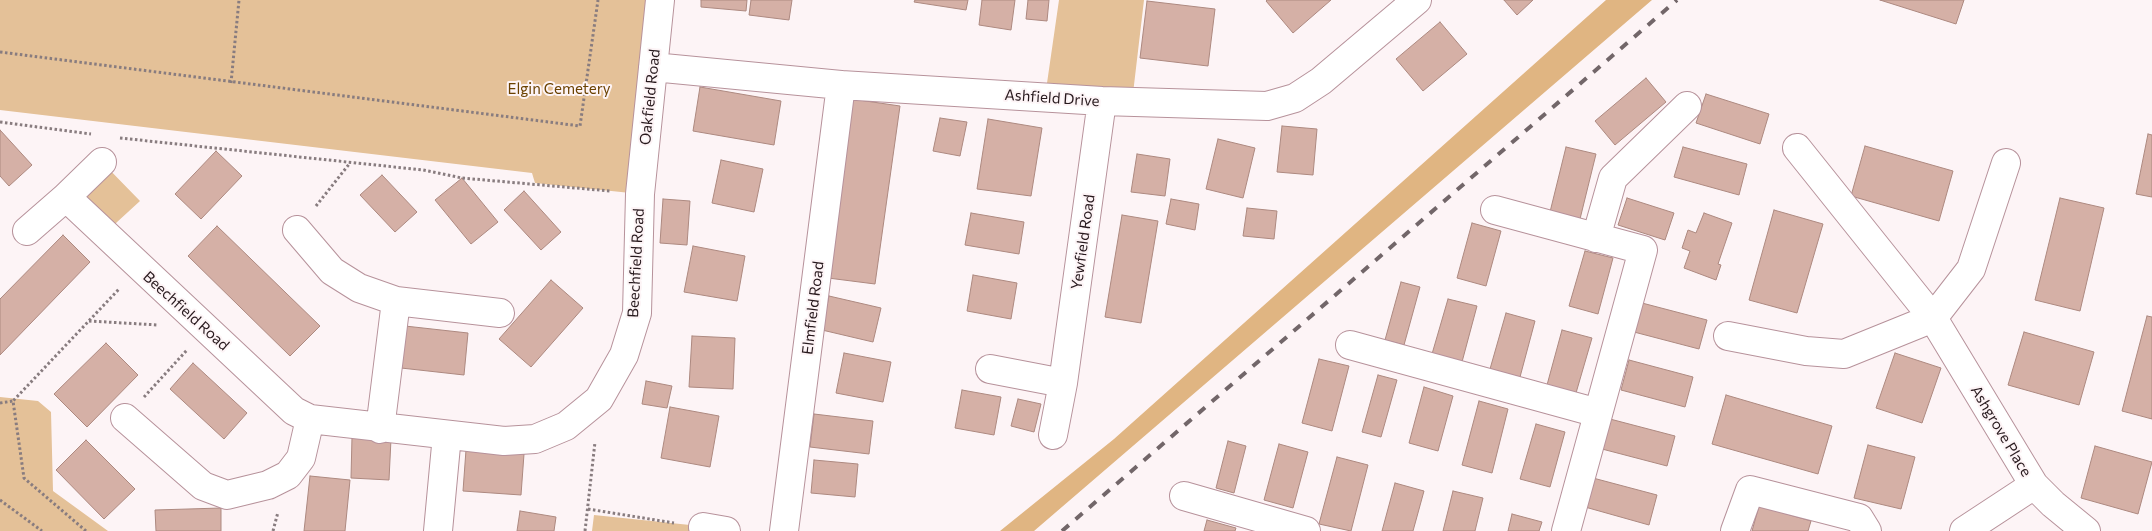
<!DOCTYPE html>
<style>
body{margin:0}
canvas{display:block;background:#fdf4f6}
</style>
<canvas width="2152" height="531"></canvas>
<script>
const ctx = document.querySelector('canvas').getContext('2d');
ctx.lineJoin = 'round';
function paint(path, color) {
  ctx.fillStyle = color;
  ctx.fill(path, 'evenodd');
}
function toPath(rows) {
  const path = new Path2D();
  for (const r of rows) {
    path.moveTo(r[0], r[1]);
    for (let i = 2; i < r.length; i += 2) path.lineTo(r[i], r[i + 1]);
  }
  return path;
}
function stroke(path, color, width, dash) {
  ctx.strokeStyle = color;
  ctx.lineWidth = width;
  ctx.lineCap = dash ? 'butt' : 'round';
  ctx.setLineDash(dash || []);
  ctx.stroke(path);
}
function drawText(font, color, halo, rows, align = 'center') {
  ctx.font = font + ' Commissioner,sans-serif';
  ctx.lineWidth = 4;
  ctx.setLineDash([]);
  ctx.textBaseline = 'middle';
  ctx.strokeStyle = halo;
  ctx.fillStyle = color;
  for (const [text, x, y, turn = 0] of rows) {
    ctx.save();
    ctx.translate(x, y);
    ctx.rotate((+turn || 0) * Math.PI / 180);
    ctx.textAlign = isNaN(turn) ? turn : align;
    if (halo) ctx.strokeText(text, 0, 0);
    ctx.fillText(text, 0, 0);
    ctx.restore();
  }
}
paint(toPath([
 [0,0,660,0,640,194,535,183,532,173,0,110],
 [1059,0,1144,0,1132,102,1045,97],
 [102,162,140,201,104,234,66,197],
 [0,397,38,401,51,412,53,491,108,531,0,531],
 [594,515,690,525,689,531,592,531]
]), '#e4c198');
paint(toPath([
 [1606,0,1652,0,1034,531,1000,531,1114,439]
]), '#e0b582');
const building = toPath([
 [701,0,747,0,746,11,701,7,701,0],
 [751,0,792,0,789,20,749,15,751,0],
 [915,0,968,0,966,10,914,2,915,0],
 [982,0,1015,0,1011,30,979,25,982,0],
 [1028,0,1049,0,1047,21,1026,19,1028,0],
 [1267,0,1331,0,1293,33,1266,1,1267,0],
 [1504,0,1533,0,1517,15,1504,0],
 [1880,0,1964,0,1956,24,1880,0],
 [1147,1,1215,9,1208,66,1140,58,1147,1],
 [1440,22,1467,54,1423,91,1396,59,1440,22],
 [1646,78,1666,102,1615,145,1595,121,1646,78],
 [700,87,781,101,774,145,693,131,700,87],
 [1706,94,1769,114,1760,144,1696,123,1706,94],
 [852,99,900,106,875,284,828,278,852,99],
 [940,118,967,122,960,156,933,151,940,118],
 [988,119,1042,128,1031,196,977,189,988,119],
 [1282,126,1317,129,1313,175,1277,172,1282,126],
 [0,130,32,165,9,186,0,176,0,130],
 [2148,134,2152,135,2152,197,2136,194,2148,134],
 [1218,139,1255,148,1243,198,1206,189,1218,139],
 [1865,146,1953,171,1939,221,1851,196,1865,146],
 [1566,147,1596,154,1580,219,1550,212,1566,147],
 [1683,147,1747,164,1739,195,1674,177,1683,147],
 [216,151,242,176,201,219,175,194,216,151],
 [1137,154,1170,159,1165,196,1131,192,1137,154],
 [721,160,763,169,754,212,712,203,721,160],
 [382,175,417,212,395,232,360,195,382,175],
 [462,178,498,222,471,244,435,200,462,178],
 [524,191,561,232,541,250,504,210,524,191],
 [1627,198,1674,213,1665,240,1618,225,1627,198],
 [2060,198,2104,208,2080,311,2035,300,2060,198],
 [663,199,690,201,687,245,660,243,663,199],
 [1171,199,1199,204,1195,230,1166,224,1171,199],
 [1247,208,1277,211,1274,239,1243,236,1247,208],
 [1774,210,1823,224,1797,313,1749,300,1774,210],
 [971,213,1024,222,1019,254,965,245,971,213],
 [1704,213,1732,223,1718,264,1721,265,1716,280,1684,268,1690,251,1682,248,1688,230,1696,233,1704,213],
 [1122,215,1158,221,1141,323,1105,317,1122,215],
 [1472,223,1501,231,1486,286,1457,278,1472,223],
 [217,226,320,326,290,356,188,256,217,226],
 [63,235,90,262,0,355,0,299,63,235],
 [693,246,745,256,737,301,684,292,693,246],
 [1585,251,1613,258,1598,314,1569,306,1585,251],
 [973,275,1017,283,1011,319,967,311,973,275],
 [551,280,583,308,531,367,499,339,551,280],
 [1401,282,1420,287,1404,345,1385,340,1401,282],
 [829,296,881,308,873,342,822,330,829,296],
 [1448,299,1477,306,1462,362,1432,354,1448,299],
 [1642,303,1707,320,1699,349,1634,332,1642,303],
 [1506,313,1535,321,1520,377,1490,369,1506,313],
 [2147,316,2152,317,2152,419,2122,411,2147,316],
 [405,326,468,333,464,375,401,368,405,326],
 [1562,330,1592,338,1576,393,1547,385,1562,330],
 [2024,332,2094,352,2079,405,2008,385,2024,332],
 [692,336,735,338,733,389,689,387,692,336],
 [106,343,138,375,87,427,54,394,106,343],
 [844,353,891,362,883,402,836,393,844,353],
 [1895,353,1941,368,1922,423,1876,408,1895,353],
 [1319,359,1349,366,1332,431,1302,423,1319,359],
 [1629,360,1693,377,1685,407,1621,390,1629,360],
 [193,363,247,413,224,439,170,389,193,363],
 [1378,375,1397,380,1381,437,1362,432,1378,375],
 [646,381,672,386,667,408,642,404,646,381],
 [1424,387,1453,396,1438,451,1409,443,1424,387],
 [962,390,1001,397,994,435,955,428,962,390],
 [1726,395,1832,426,1818,474,1712,444,1726,395],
 [1018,399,1041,404,1034,432,1011,426,1018,399],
 [1479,401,1508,409,1492,473,1462,465,1479,401],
 [670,407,719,416,710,467,661,458,670,407],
 [814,414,873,421,869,454,810,447,814,414],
 [1610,419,1675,436,1667,466,1602,449,1610,419],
 [1536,424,1565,432,1550,487,1520,479,1536,424],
 [352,437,391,439,389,480,351,478,352,437],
 [86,440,135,489,104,519,56,470,86,440],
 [1228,441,1246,446,1234,493,1216,488,1228,441],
 [1279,444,1308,452,1293,508,1264,500,1279,444],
 [1868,445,1915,457,1901,509,1854,498,1868,445],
 [2095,446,2152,462,2138,514,2081,498,2095,446],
 [466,450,524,454,521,495,463,491,466,450],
 [1337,457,1368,465,1351,531,1319,524,1337,457],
 [814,460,858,464,855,497,811,493,814,460],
 [310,476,350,480,345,531,304,531,310,476],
 [1593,478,1657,495,1649,525,1585,507,1593,478],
 [1395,483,1424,491,1413,531,1382,531,1395,483],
 [1453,491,1483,498,1475,531,1443,531,1453,491],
 [1759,506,1811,521,1808,531,1752,531,1759,506],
 [221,508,221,531,156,531,155,510,221,508],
 [520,511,556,517,554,531,517,531,520,511],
 [1512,514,1542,522,1539,531,1508,531,1512,514],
 [1207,520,1236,528,1235,531,1204,531,1207,520]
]);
paint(building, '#d5b0a6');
stroke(building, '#ad8980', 1);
const minor = toPath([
 [653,67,841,85,1102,101,1267,106,1295,98,1321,81,1417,0],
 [1797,148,1933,318,2034,485,2053,504,2086,531],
 [66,197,102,162],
 [1495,210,1643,250,1566,531],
 [297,230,332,271,359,288,396,301,500,313],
 [27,231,66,197,294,411,310,419,504,441,535,439,566,426,599,399,624,355,637,313,640,194,660,0],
 [1596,238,1613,178,1687,106],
 [1728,336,1806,351,1844,354,1933,318,1971,269,2006,163],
 [1350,345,1598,413],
 [990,369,1063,383],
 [125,418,203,486,227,495,268,485,288,475,301,458,310,419],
 [380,429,396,301],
 [1053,435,1063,383,1102,101],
 [1184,496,1306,531],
 [703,527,726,531],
 [438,531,447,435],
 [784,531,841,85],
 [1735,531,1750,490,1859,518,1867,531],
 [1964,531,2034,485]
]);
stroke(minor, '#b7929b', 30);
stroke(toPath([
 [0,52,580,126,598,0],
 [231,83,239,0],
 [0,122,91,134],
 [120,138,423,170,462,178,610,191],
 [316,206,350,163],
 [89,321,158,325],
 [144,397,187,350],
 [0,403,13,401],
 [0,500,42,531],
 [588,509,674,523],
 [86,531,24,478,13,401,120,288],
 [273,531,278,512],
 [585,531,595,442]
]), '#887c7f', 3, [2.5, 2.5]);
stroke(minor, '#fff', 28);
stroke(toPath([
 [1062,531,1677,0]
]), '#726669', 4, [9, 9]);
drawText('15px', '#6a4100', '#fdf4f6', [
 ["Elgin Cemetery",559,89]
]);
drawText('15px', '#27191d', '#fdf4f6', [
 ["Oakfield Road",650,97,-84],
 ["Ashfield Drive",1052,98,4],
 ["Yewfield Road",1083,242,-82],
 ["Beechfield Road",636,263,-87],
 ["Elmfield Road",813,308,-83],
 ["Beechfield Road",186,311,42],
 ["Ashgrove Place",2001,431,59]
]);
</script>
